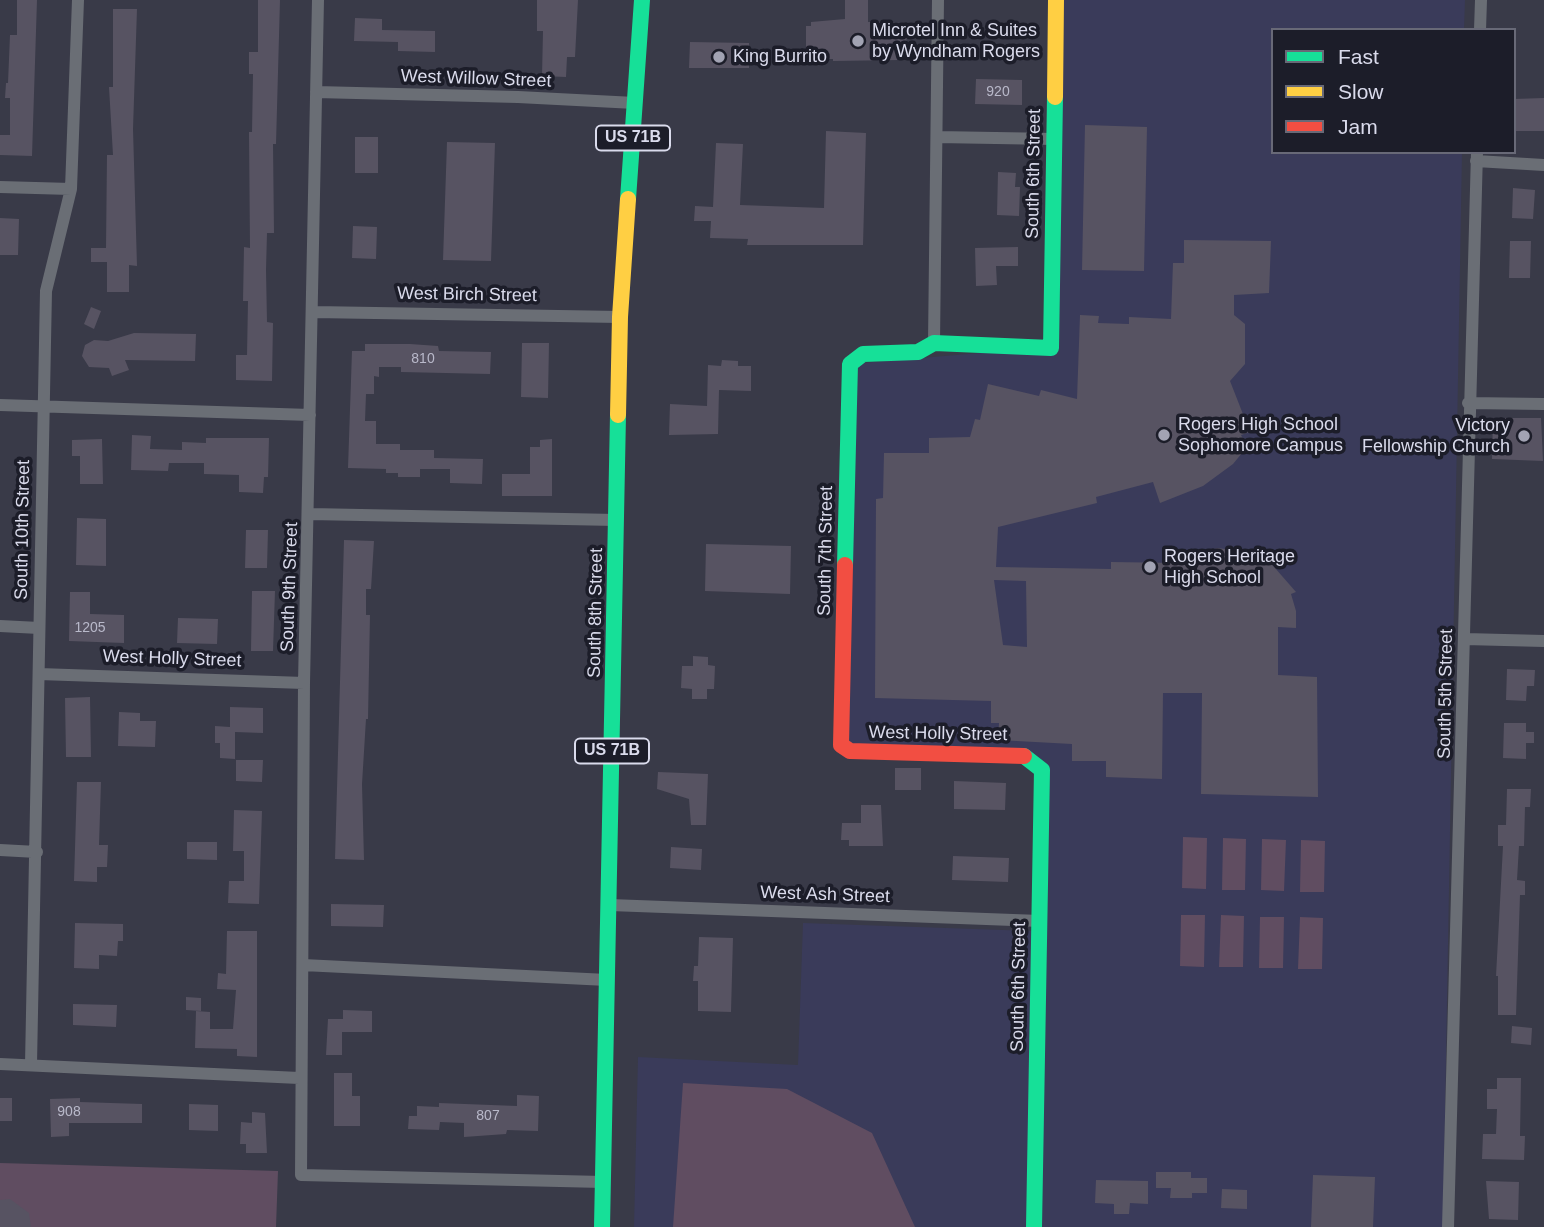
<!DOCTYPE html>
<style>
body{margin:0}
#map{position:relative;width:1544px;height:1227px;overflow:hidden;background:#393a48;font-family:Arial,sans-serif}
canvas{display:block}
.legend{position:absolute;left:1271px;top:28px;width:245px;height:126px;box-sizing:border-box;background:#1c1d29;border:2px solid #686977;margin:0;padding:9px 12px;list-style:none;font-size:21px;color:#dadbec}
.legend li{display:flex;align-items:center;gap:14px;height:35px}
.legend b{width:35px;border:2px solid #686977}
</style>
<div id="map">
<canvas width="1544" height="1227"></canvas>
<ul class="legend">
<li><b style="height:9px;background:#16e098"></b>Fast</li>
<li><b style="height:9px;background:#ffcf43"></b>Slow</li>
<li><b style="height:9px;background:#f24e42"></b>Jam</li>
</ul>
</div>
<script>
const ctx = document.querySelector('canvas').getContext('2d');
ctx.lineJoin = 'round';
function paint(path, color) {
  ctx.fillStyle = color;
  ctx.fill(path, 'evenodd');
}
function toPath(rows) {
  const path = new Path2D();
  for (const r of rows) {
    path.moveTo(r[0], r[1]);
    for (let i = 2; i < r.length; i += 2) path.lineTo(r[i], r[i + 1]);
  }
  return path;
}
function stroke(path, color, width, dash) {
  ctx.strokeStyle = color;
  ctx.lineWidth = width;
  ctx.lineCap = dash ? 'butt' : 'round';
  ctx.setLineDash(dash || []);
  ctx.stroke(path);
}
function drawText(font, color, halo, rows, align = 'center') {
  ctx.font = font + ' Arial,sans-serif';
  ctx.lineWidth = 7;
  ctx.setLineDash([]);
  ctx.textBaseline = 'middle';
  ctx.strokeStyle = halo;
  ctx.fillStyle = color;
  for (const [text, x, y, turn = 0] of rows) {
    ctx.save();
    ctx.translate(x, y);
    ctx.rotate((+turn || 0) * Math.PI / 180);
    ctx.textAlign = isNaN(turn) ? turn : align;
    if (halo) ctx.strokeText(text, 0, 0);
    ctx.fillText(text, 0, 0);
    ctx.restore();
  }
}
paint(toPath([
 [1056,0,1465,0,1464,30,1273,30,1273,152,1462,152,1443,1227,634,1227,638,1057,798,1065,803,923,1031,931,1042,770,1025,756,841,745,850,364,1051,347]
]), '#3a3b5a');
paint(toPath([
 [1183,837,1207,838,1206,889,1182,888],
 [1223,838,1246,839,1245,890,1222,890],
 [1262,839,1286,840,1284,891,1261,890],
 [1301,840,1325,841,1324,892,1300,892],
 [1181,915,1205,915,1204,967,1180,966],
 [1221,915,1244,916,1243,967,1219,967],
 [1260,917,1284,917,1283,968,1259,968],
 [1300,917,1323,918,1322,969,1298,969],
 [683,1083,787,1089,872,1133,915,1227,673,1227],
 [0,1163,278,1171,276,1227,0,1227]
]), '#604d61');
paint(toPath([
 [17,0,37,0,32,156,0,155,0,135,10,135,10,98,5,98,6,83,8,83,10,35,17,35],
 [258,0,280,0,276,144,273,144,274,233,267,233,266,270,267,322,273,323,272,381,236,380,236,355,247,355,248,301,243,301,244,247,250,248,249,132,252,132,253,74,249,74,249,52,258,52],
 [537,0,578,0,575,57,567,57,566,77,542,76,543,31,537,31],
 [845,0,868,0,868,22,907,23,906,57,899,57,899,60,833,61,833,59,824,59,824,54,810,54,806,49,806,26,811,26,811,22,845,19],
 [113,9,137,9,133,129,137,266,129,265,129,292,107,292,107,262,91,262,91,248,106,248,107,155,113,155,109,87,113,87],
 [355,18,382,19,382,30,435,31,435,52,398,51,398,42,354,41],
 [690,42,749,43,749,68,689,68],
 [976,79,1022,80,1022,105,975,104],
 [1544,98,1544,131,1514,131,1514,99],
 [1085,125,1147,127,1144,271,1082,270],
 [826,131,866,133,863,245,747,245,748,239,710,238,711,221,694,221,695,206,713,207,716,143,743,144,740,205,824,208],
 [355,137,378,137,378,173,355,173],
 [447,142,495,143,491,261,443,260],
 [998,172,1016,173,1015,187,1020,187,1019,216,997,215],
 [1513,188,1535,190,1533,219,1512,218],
 [0,218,19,219,18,255,0,255],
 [353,226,377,227,376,259,352,258],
 [1184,240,1271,241,1269,293,1234,295,1234,315,1245,324,1245,364,1230,381,1250,432,1241,435,1247,447,1233,464,1203,486,1160,503,1153,482,1096,497,1097,503,998,527,996,567,1111,569,1111,562,1178,563,1189,556,1218,548,1253,553,1268,560,1296,592,1291,594,1296,611,1296,628,1278,627,1278,675,1317,677,1318,797,1201,794,1202,693,1163,693,1162,779,1106,777,1106,761,1072,761,1072,744,998,740,999,723,991,723,991,701,875,698,876,499,883,498,884,453,929,453,929,438,970,437,975,419,980,420,988,384,1039,396,1041,390,1077,399,1080,315,1099,316,1098,323,1129,324,1129,317,1171,319,1173,263,1184,263],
 [994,580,1026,581,1027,647,1003,645],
 [1510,241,1531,241,1530,278,1509,278],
 [1018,247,1018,266,996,266,997,285,976,286,975,248],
 [91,307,101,311,94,329,84,324],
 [134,333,196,334,195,361,125,360,129,370,112,376,109,368,89,367,82,356,85,345,94,340,108,341],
 [522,343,549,343,548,398,521,397],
 [365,344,410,344,438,346,439,351,491,352,490,374,401,372,401,367,379,367,379,377,374,376,374,394,366,394,365,421,376,421,376,444,400,444,400,450,434,450,434,458,483,459,482,484,450,483,450,469,420,469,420,477,398,477,398,473,386,473,386,469,348,468,352,351,365,351],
 [722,360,738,361,738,366,751,366,751,391,719,390,718,434,669,435,670,404,707,406,708,365,721,366],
 [1493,418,1541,418,1543,461,1492,459],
 [132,435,151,436,150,449,182,450,182,442,206,443,206,438,269,438,268,477,264,477,263,493,239,492,239,475,204,474,204,463,169,463,168,471,131,470],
 [102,439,103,484,80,484,80,456,72,456,72,440],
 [552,439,552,496,502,496,502,474,530,474,530,447,540,447,540,440],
 [77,518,106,519,106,566,76,565],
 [246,530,268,530,267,568,245,568],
 [344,540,374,541,371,589,366,589,366,615,370,615,368,719,366,719,362,784,364,860,335,859],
 [706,544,791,546,790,594,705,591],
 [252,591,275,591,273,651,251,651],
 [70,592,90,592,90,614,124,615,124,643,69,641],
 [178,618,218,619,217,644,177,643],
 [693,656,708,657,708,665,715,666,714,689,707,689,707,699,692,699,692,689,681,688,682,666,693,666],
 [1507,669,1535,670,1534,686,1527,686,1526,701,1506,700],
 [90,697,91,757,66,757,65,698],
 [230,707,263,708,263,733,235,732,235,759,220,758,220,743,215,743,215,726,230,727],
 [119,712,140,713,140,721,156,721,155,747,118,746],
 [1504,723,1526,723,1526,732,1534,732,1534,743,1526,743,1526,759,1503,758],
 [236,760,263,760,262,782,236,781],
 [895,768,921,768,921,790,895,790],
 [658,772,708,774,706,825,691,825,689,799,657,789],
 [954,781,1006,783,1005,810,954,809],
 [77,782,101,782,99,845,108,845,107,867,97,867,97,882,74,881],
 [1507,789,1531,789,1530,807,1525,807,1524,846,1519,846,1517,880,1525,881,1525,895,1520,895,1516,1015,1498,1015,1498,976,1496,976,1503,846,1498,846,1498,825,1506,825],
 [861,805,881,805,883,846,849,846,849,840,841,840,842,823,861,823],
 [234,810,262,811,259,904,228,903,229,881,244,881,244,851,233,851],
 [187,842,217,842,217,860,187,859],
 [671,847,702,849,701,870,670,868],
 [953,856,1009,858,1008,882,952,880],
 [331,904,384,905,383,927,331,926],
 [75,923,123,924,123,941,118,941,117,956,99,955,99,969,74,968],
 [227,931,257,931,257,1057,237,1056,237,1049,195,1048,196,1011,210,1012,210,1029,233,1029,236,990,217,989,218,973,226,974],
 [699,937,733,938,731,1012,698,1011,698,981,693,981,694,966,698,966],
 [186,997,201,998,201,1011,186,1010],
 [73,1004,117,1005,116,1027,73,1025],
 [343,1010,372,1011,372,1032,342,1032,342,1055,326,1055,328,1019,343,1019],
 [1512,1026,1532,1028,1531,1045,1511,1043],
 [334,1073,352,1073,352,1096,360,1096,360,1126,334,1126],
 [1497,1078,1521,1078,1520,1136,1525,1136,1524,1160,1482,1159,1483,1134,1496,1134,1497,1109,1487,1109,1487,1089,1497,1089],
 [517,1095,539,1096,538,1131,507,1130,506,1134,464,1137,464,1123,440,1122,439,1130,408,1129,409,1116,417,1116,417,1106,439,1107,439,1103,517,1106],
 [0,1098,12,1098,12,1121,0,1121],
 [80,1098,80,1102,142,1104,142,1123,69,1123,69,1136,51,1137,50,1099],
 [189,1104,218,1105,218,1131,189,1130],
 [252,1112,265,1113,267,1153,246,1153,246,1144,240,1144,241,1122,252,1123],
 [1156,1172,1191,1172,1191,1178,1207,1178,1207,1193,1192,1193,1192,1198,1170,1198,1171,1188,1156,1188],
 [1313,1175,1375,1177,1373,1227,1311,1227],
 [1096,1180,1148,1181,1148,1204,1130,1203,1129,1214,1114,1214,1114,1204,1095,1203],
 [1486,1181,1519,1182,1518,1220,1489,1219],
 [1222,1189,1247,1190,1247,1209,1221,1208],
 [10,1199,29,1213,31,1227,0,1227,0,1200]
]), '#575362');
stroke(toPath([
 [318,0,304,683,301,1175,603,1182],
 [1480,30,1481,0],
 [316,92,518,97,635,103],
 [937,137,1054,139],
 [1476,161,1544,165],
 [0,187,71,189],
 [314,312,620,317],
 [934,343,938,0],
 [1468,403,1544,404],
 [0,405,310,415],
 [310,514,616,520],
 [0,626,39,628],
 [1465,639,1544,641],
 [39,674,304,683],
 [0,850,37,852],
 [610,905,1040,921],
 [303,965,607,980],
 [0,1064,299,1078],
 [31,1064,46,291,71,189,78,0],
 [1448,1227,1477,152]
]), '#6a6e75', 12);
stroke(toPath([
 [628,199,642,0],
 [845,565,850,364,863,354,918,352,934,343,1051,348,1055,97],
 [1024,756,1042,770,1034,1227],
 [602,1227,618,415]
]), '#16e098', 16);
stroke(toPath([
 [1055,97,1056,0],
 [618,415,620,317,628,199]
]), '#ffcf43', 16);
stroke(toPath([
 [845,565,841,745,850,751,1024,756]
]), '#f24e42', 16);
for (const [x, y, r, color] of [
 [858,41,7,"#a2a3b3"],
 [719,57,7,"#a2a3b3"],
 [1164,435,7,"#a2a3b3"],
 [1524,436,7,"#a2a3b3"],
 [1150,567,7,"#a2a3b3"]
]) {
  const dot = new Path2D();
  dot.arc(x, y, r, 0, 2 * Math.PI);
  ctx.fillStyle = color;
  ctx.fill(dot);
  stroke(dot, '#1c1d29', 2.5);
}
drawText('14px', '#b9b9ca', null, [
 ["920",998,92],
 ["810",423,359],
 ["1205",90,628],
 ["908",69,1112],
 ["807",488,1116]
]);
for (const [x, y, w] of [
 [633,138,74],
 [612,751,74]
]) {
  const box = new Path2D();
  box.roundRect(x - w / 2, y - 12.5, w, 25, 5);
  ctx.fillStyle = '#1c1d29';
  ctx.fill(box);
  stroke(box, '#dadbec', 2);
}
drawText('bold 16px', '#dadbec', null, [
 ["US 71B",633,138],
 ["US 71B",612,751]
]);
drawText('18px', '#dadbec', '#1c1d29', [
 ["Microtel Inn & Suites",872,31],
 ["by Wyndham Rogers",872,52],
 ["King Burrito",733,57],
 ["Rogers High School",1178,425],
 ["Sophomore Campus",1178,446],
 ["Victory",1510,426,"right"],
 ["Fellowship Church",1510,447,"right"],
 ["Rogers Heritage",1164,557],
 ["High School",1164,578]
], 'left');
drawText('18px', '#dadbec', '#1c1d29', [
 ["West Willow Street",476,79,2],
 ["South 6th Street",1034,174,-89],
 ["West Birch Street",467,295,1],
 ["South 10th Street",23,530,-89],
 ["South 7th Street",826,551,-89],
 ["South 9th Street",290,587,-88],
 ["South 8th Street",596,613,-89],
 ["West Holly Street",172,659,2],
 ["South 5th Street",1446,694,-89],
 ["West Holly Street",938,734,1],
 ["West Ash Street",825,895,2],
 ["South 6th Street",1019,987,-89]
]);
</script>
